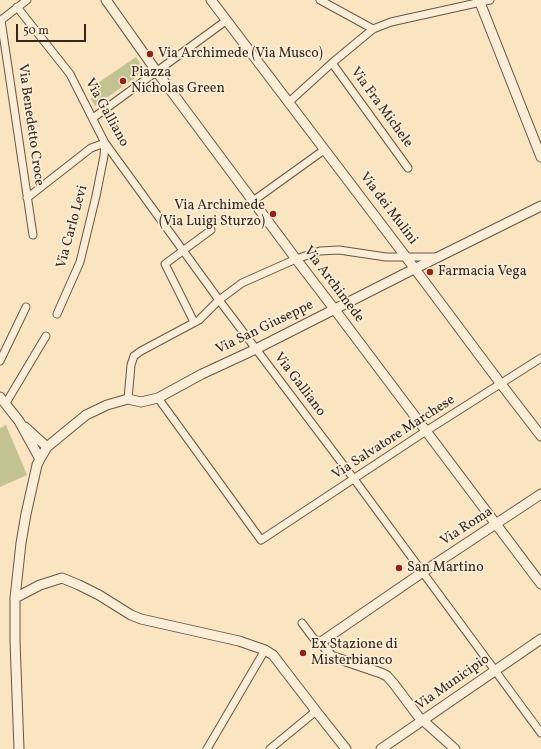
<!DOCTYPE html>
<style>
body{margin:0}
#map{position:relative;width:541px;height:749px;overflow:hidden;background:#fae4c2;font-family:Vollkorn,serif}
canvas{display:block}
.scale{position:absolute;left:16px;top:24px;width:70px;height:18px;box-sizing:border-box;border:2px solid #34281d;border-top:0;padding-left:5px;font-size:12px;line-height:14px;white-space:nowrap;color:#34281d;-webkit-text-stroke:3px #fcedd7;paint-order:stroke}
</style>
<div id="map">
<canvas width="541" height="749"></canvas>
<div class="scale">50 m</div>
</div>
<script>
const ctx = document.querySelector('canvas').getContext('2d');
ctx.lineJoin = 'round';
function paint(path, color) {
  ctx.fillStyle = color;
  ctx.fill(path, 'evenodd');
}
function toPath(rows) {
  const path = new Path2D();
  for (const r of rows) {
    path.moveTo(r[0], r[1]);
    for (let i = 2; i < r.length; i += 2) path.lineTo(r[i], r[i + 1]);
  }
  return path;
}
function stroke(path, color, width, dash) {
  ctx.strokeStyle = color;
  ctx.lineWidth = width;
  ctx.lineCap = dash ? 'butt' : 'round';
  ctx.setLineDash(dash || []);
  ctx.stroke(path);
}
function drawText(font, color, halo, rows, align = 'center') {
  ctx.font = font + ' Vollkorn,serif';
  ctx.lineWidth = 3.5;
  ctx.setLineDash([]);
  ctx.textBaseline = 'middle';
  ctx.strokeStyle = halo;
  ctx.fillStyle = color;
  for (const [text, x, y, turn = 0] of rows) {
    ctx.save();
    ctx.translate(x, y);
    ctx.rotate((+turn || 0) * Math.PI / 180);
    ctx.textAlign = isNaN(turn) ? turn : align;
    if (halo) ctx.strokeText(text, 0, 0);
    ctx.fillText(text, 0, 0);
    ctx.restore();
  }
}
paint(toPath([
 [136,57,145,71,95,106,91,99,94,95,92,87],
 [6,425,27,475,0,487,0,428]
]), '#c2c390');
const minor = toPath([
 [320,0,373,29],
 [17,7,70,74,105,143,219,300,354,479,541,733],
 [1,20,33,235],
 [0,21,27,0],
 [332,63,408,168],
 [289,102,332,63,373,29,391,22,490,0],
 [93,118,227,20],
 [27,198,91,148,105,143,104,156,96,196,80,262,57,314],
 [253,201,324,150],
 [194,322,165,264,211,230],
 [0,361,26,307],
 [158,398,261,540,426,431,541,358],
 [128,399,131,365,134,356,141,351,199,320,219,300,242,283,296,259,320,251,339,250,386,257,436,257],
 [6,403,46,336],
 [302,623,314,639,321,642],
 [207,749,265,650],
 [270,749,316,711]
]);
const tertiary = toPath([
 [106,0,157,72,296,259,335,310,541,584],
 [211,0,406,257,501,384,541,436],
 [479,0,541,157],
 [0,397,19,421,40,459],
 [25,427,47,447],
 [15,598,40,585,62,578,79,585,99,595,131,615,141,619,239,641,265,650,273,655,316,711,346,749],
 [19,749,15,641,15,598,21,543,26,514,37,465,40,459,47,447,86,415,107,405,128,399,141,402,158,398,202,374,256,349,408,272,541,206],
 [381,749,541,639],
 [455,749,418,716,394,684,387,676,381,673,331,656,321,642,423,572,541,494]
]);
stroke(minor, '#665746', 9);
stroke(tertiary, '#665746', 11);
stroke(minor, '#fcedd7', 7);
stroke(tertiary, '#fcedd7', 9);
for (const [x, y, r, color] of [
 [150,54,4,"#8f2418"],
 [123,81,4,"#8f2418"],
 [273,214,4,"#8f2418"],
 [430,272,4,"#8f2418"],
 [399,568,4,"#8f2418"],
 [303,653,4,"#8f2418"]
]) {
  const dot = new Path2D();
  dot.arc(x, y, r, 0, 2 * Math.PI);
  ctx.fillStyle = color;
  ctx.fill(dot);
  stroke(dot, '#fcedd7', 1.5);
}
drawText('14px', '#34281d', '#fcedd7', [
 ["Via Archimede (Via Musco)",158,54],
 ["Piazza",131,73],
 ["Nicholas Green",131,89],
 ["Via Archimede",265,206,"right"],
 ["(Via Luigi Sturzo)",265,222,"right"],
 ["Farmacia Vega",438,272],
 ["San Martino",407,568],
 ["Ex Stazione di",311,645],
 ["Misterbianco",311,661]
], 'left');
drawText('14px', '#34281d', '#fcedd7', [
 ["Via Fra Michele",381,108,54],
 ["Via Galliano",106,113,61],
 ["Via Benedetto Croce",30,125,82],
 ["Via dei Mulini",388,209,53],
 ["Via Carlo Levi",73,227,-75],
 ["Via Archimede",333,285,53],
 ["Via San Giuseppe",265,328,-26],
 ["Via Galliano",299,385,53],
 ["Via Salvatore Marchese",394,438,-33],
 ["Via Roma",467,527,-33],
 ["Via Municipio",453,683,-35]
]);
</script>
